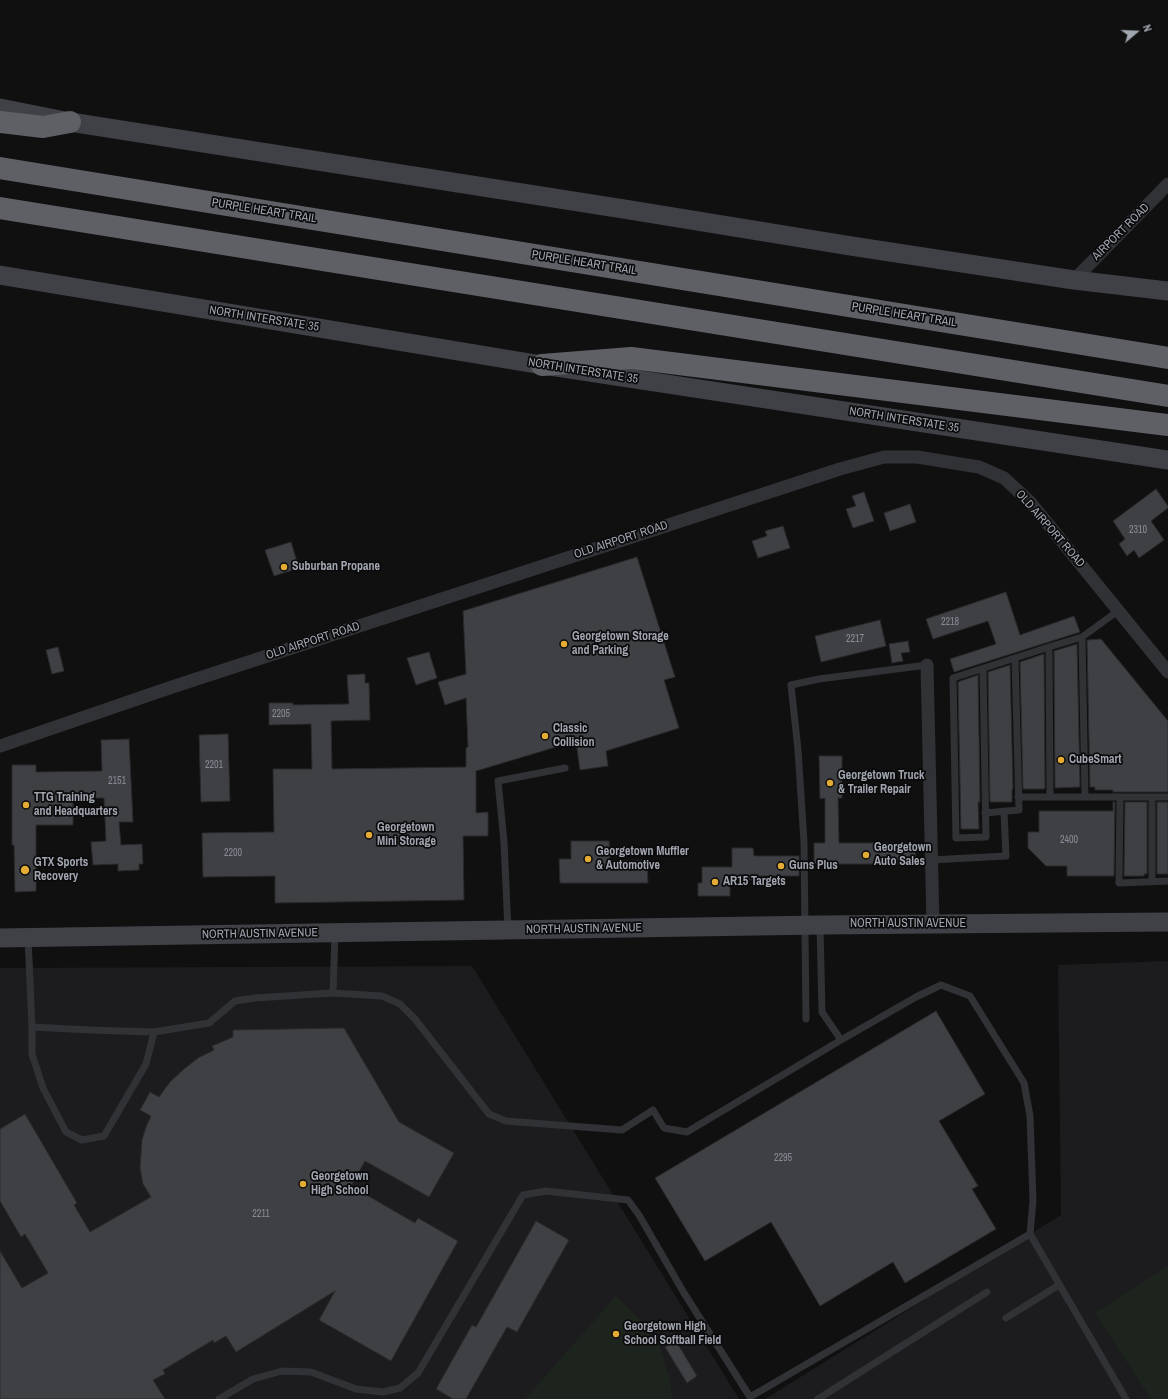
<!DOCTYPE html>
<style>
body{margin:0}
#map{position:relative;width:1168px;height:1399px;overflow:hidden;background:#101011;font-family:"Archivo Narrow",sans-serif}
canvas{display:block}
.north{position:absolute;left:1116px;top:12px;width:40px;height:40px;-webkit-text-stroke:3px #0b0b0c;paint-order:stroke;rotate:71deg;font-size:11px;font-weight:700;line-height:16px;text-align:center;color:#a2a6b1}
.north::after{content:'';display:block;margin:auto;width:14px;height:18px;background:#a2a6b1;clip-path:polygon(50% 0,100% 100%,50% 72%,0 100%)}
</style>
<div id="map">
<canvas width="1168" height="1399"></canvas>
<div class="north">N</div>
</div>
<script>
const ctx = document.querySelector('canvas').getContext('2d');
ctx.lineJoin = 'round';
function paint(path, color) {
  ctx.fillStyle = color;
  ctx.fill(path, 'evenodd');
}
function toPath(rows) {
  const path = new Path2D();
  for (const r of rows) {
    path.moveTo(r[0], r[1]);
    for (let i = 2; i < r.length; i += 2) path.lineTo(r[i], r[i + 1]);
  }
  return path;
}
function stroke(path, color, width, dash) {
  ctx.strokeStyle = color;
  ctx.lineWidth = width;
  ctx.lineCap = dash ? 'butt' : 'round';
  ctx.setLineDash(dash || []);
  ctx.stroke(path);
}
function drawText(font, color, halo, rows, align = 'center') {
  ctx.font = font + ' "Archivo Narrow",sans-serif';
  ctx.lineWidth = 3.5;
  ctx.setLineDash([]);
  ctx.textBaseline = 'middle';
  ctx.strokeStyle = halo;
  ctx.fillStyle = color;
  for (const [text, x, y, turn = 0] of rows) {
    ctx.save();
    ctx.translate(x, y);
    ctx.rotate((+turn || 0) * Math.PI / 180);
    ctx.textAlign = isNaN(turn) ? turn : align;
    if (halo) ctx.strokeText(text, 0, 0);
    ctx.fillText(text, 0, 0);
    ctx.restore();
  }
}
paint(toPath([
 [1168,961,1168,1399,765,1399,1061,1215,1058,965],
 [472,966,739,1399,0,1399,0,968]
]), '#1c1c1e');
paint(toPath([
 [1168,1266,1168,1399,1151,1399,1095,1313],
 [616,1296,639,1318,661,1350,671,1384,672,1399,525,1399]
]), '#1d231d');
const building = toPath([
 [1156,489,1168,506,1168,508,1151,521,1164,540,1139,558,1134,550,1127,556,1119,544,1125,539,1113,521,1156,489],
 [864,492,874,521,853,528,846,509,856,506,852,496,864,492],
 [910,504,916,522,890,531,884,513,910,504],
 [783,526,790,548,758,558,752,541,767,536,765,531,783,526],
 [291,542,299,568,274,576,265,550,291,542],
 [637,557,675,677,664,680,679,728,606,751,608,766,580,770,576,741,476,771,476,813,488,812,488,836,463,836,464,900,275,903,275,876,203,877,202,833,274,832,273,769,312,769,311,724,269,725,269,703,293,703,293,705,349,704,347,675,365,674,365,683,369,683,370,720,331,721,332,769,466,767,466,748,468,747,466,698,445,705,438,682,466,674,463,611,637,557],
 [1006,592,1020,635,1074,616,1080,632,954,672,950,659,996,644,988,621,933,639,926,619,1006,592],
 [880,620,886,646,821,662,815,636,880,620],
 [1101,639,1168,721,1168,792,1113,792,1113,790,1095,790,1095,787,1090,787,1087,640,1101,639],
 [908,641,910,652,901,653,903,661,892,663,889,644,908,641],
 [1077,644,1080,787,1055,788,1054,651,1077,644],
 [58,647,64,671,52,674,46,650,58,647],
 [429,652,437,678,416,685,407,658,429,652],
 [1044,654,1045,788,1044,789,1023,789,1020,662,1044,654],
 [1010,665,1013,789,1012,789,1012,802,990,802,988,672,1010,665],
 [978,675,980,802,978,802,979,829,961,829,958,682,978,675],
 [228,734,230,801,201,802,199,735,228,734],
 [129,739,133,822,119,822,121,845,142,844,143,864,139,864,139,870,118,871,118,864,93,865,91,842,106,841,104,798,73,798,73,825,36,825,36,891,15,892,14,845,12,845,12,765,36,765,36,772,102,771,101,740,129,739],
 [819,756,842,756,842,798,838,798,839,843,915,843,916,864,814,864,814,843,825,843,825,798,820,799,819,756],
 [1113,802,1115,802,1114,876,1067,876,1067,866,1046,866,1028,848,1028,832,1039,832,1039,811,1113,811,1113,802],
 [1125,802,1147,802,1147,874,1144,874,1144,876,1124,876,1125,802],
 [1157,802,1168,802,1168,874,1157,874,1157,802],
 [571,841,609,841,610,861,647,860,648,883,560,883,559,859,571,859,571,841],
 [732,848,753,848,754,856,799,856,799,876,754,876,754,880,730,880,730,896,698,896,698,883,702,883,702,867,732,867,732,848],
 [936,1011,985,1094,939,1121,978,1186,972,1189,996,1229,905,1283,893,1262,820,1306,771,1222,705,1261,655,1178,936,1011],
 [344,1028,399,1122,454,1153,429,1197,365,1161,351,1186,415,1223,418,1218,458,1241,391,1361,319,1320,335,1291,236,1352,226,1336,214,1343,213,1340,163,1370,165,1374,153,1380,165,1399,0,1399,0,1251,22,1288,48,1273,25,1234,21,1237,0,1201,0,1129,25,1114,77,1203,74,1205,90,1232,151,1197,143,1184,140,1168,142,1140,146,1127,151,1116,140,1110,150,1092,159,1097,170,1082,184,1069,198,1058,214,1050,212,1046,233,1037,233,1030,344,1028],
 [536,1221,569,1240,517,1332,507,1327,466,1399,453,1399,436,1389,472,1325,476,1327,536,1221],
 [676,1341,697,1376,687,1383,665,1347,676,1341]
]);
paint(building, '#3f4044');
stroke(building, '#2a2a2d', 1);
stroke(toPath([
 [1082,637,1085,797],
 [1049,647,1050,797],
 [983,669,986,837,956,838,953,678,1015,658,1049,647,1082,637,1118,611],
 [1018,797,1168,797],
 [1120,797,1119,883,1168,881],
 [1152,797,1152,882],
 [985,813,1019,810,1015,658],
 [931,860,1006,856,1004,811],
 [508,930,504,842,498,781,565,768],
 [28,937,32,1027],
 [333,993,335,933],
 [806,1019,804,842,798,750,791,685,819,679,927,665],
 [154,1032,90,1030,32,1027,32,1054,43,1088,66,1132,82,1140,104,1136,146,1064,154,1032,209,1023,235,1001,255,998,333,993,382,996,400,1004,415,1019,489,1114,506,1121,622,1130,653,1110,664,1128,687,1132,841,1040],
 [1030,1234,1126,1399],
 [1006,1318,1059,1285],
 [219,1399,253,1379,282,1371,311,1372,356,1389,383,1392,400,1388,418,1373,523,1195,546,1191,628,1200,639,1215,684,1293,750,1397,1030,1234,1033,1201,1030,1116,1024,1083,970,996,941,985,916,997,841,1040,822,1012,820,926],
 [818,1399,987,1292]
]), '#313236', 7);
stroke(toPath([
 [1074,280,1168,184],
 [927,665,933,924],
 [0,746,172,687,356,627,840,469,884,457,917,457,979,467,1004,478,1030,502,1168,672]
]), '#313236', 13);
stroke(toPath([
 [0,108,70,122,630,210,851,246,1074,280,1168,291],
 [0,275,542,365,1168,460],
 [0,938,820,925,1168,922]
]), '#3f4146', 19);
stroke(toPath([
 [0,122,43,127,70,122],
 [0,168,1168,358],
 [0,208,1168,396],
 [542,365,631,358,1168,425]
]), '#5e6066', 22);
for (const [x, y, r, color] of [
 [284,567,4,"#e4ac35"],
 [564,644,4,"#e4ac35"],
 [545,736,4,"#e4ac35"],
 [1061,760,4,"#e4ac35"],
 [830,783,4,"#e4ac35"],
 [26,805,4,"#e4ac35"],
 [369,835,4,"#e4ac35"],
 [866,855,4,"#e4ac35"],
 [588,859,4,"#e4ac35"],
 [781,866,4,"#e4ac35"],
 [25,870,5,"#e4ac35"],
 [715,882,4,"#e4ac35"],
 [303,1184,4,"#e4ac35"],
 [616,1334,4,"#e4ac35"]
]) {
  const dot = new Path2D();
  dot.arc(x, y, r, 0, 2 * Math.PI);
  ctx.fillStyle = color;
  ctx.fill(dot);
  stroke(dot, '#0b0b0c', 1.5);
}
drawText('10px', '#898c96', null, [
 ["2310",1138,530],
 ["2218",950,622],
 ["2217",855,639],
 ["2205",281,714],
 ["2201",214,765],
 ["2151",117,781],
 ["2400",1069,840],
 ["2200",233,853],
 ["2295",783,1158],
 ["2211",261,1214]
]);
drawText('12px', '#a2a6b1', '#0b0b0c', [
 ["PURPLE HEART TRAIL",264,211,9],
 ["AIRPORT ROAD",1121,232,-45],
 ["PURPLE HEART TRAIL",584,263,9],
 ["PURPLE HEART TRAIL",904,315,9],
 ["NORTH INTERSTATE 35",264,319,9],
 ["NORTH INTERSTATE 35",583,371,9],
 ["NORTH INTERSTATE 35",904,420,9],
 ["OLD AIRPORT ROAD",1050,529,49],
 ["OLD AIRPORT ROAD",621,540,-18],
 ["OLD AIRPORT ROAD",313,641,-18],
 ["NORTH AUSTIN AVENUE",908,924],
 ["NORTH AUSTIN AVENUE",584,929,-1],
 ["NORTH AUSTIN AVENUE",260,934,-1]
]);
drawText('bold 12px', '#a2a6b1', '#0b0b0c', [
 ["Suburban Propane",292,567],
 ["Georgetown Storage",572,637],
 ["and Parking",572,651],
 ["Classic",553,729],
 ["Collision",553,743],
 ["CubeSmart",1069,760],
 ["Georgetown Truck",838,776],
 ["& Trailer Repair",838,790],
 ["TTG Training",34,798],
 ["and Headquarters",34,812],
 ["Georgetown",377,828],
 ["Mini Storage",377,842],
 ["Georgetown",874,848],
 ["Auto Sales",874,862],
 ["Georgetown Muffler",596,852],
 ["& Automotive",596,866],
 ["GTX Sports",34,863],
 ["Recovery",34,877],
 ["Guns Plus",789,866],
 ["AR15 Targets",723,882],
 ["Georgetown",311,1177],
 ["High School",311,1191],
 ["Georgetown High",624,1327],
 ["School Softball Field",624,1341]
], 'left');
</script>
